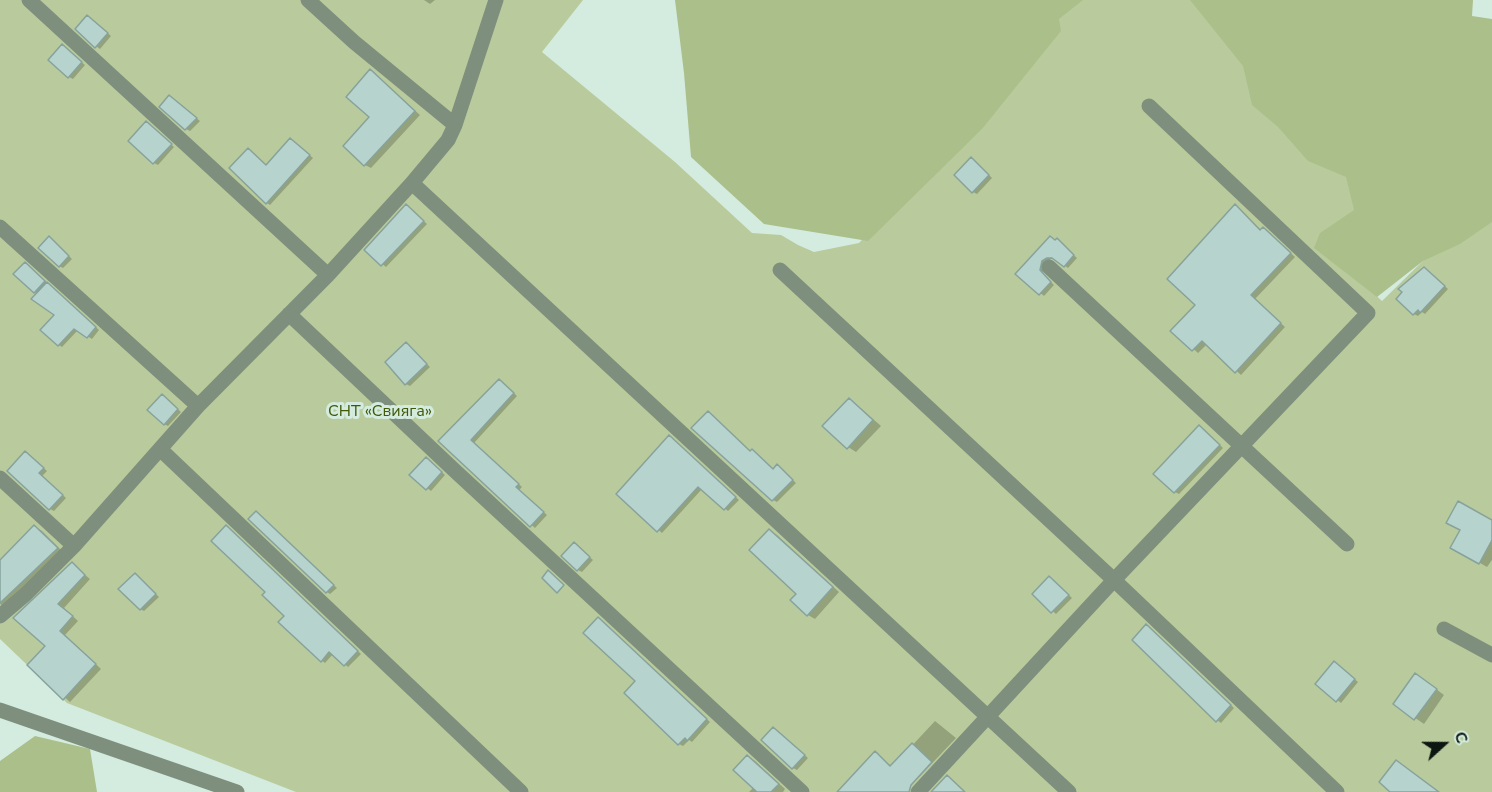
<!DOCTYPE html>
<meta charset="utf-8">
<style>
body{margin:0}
#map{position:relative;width:1492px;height:792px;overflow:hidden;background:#d3ecdf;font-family:"Nunito Sans",sans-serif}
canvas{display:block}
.north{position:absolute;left:1414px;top:714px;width:60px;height:60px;-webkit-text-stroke:4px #d3ecdf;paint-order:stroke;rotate:69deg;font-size:16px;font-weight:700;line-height:24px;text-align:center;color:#0d1611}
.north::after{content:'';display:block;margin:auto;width:21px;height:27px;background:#0d1611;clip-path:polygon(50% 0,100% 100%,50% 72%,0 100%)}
</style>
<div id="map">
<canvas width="1492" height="792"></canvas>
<div class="north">С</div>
</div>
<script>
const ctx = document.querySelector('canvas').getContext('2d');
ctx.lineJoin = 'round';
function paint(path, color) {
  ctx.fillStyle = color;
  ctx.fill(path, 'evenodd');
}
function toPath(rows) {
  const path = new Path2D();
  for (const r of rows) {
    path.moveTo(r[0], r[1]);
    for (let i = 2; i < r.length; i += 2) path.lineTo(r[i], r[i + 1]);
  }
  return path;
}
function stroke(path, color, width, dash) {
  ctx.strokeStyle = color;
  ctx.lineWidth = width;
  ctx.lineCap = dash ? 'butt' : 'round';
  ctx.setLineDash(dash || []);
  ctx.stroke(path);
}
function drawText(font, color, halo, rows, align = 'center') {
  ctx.font = font + ' "Nunito Sans",sans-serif';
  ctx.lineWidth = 6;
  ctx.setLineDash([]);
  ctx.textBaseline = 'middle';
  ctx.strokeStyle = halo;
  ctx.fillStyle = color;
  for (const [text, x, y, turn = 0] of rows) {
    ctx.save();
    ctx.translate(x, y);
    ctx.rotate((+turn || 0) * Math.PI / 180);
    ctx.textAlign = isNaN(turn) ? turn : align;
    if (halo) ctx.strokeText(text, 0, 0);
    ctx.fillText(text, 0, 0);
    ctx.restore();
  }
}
paint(toPath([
 [0,0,583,0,542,52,675,162,752,233,781,235,798,245,814,252,859,243,934,166,1054,21,1081,0,1198,0,1385,181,1324,246,1382,301,1429,255,1492,210,1492,792,296,792,67,703,0,639]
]), '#b9cb9c');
paint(toPath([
 [675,0,1083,0,1059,19,1061,31,982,129,868,241,764,224,691,157,684,73],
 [1190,0,1473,0,1472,16,1492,19,1492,222,1460,244,1423,261,1377,297,1314,248,1320,233,1354,210,1346,177,1308,161,1278,127,1252,105,1243,66],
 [35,736,90,749,97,792,0,792,0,761]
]), '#abbf8b');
paint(toPath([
 [424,0,435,0,430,4],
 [92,19,111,36,100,49,96,46],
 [62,46,85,65,73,79,69,77],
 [371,71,420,115,371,168,365,165,371,117],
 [174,100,200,121,190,131,186,129],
 [150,125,174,147,158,165,154,163],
 [294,142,313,158,270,205,267,203,249,150,267,166],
 [975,161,992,178,977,194,973,192],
 [407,206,427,224,386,267,366,250],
 [1235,206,1261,230,1268,232,1295,257,1255,299,1285,327,1241,375,1207,344,1198,353,1173,331,1198,305],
 [50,238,72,259,63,268,59,266],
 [1057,240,1077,258,1068,268,1056,259,1051,259,1045,263,1043,274,1054,285,1044,296,1017,274],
 [29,266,99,330,92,339,78,330,62,347,59,345,56,315,35,292],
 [1428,271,1448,289,1425,314,1422,312,1418,316,1414,314],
 [406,344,430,367,410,386,406,384],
 [503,383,517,396,474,443,522,487,519,490,547,515,535,528,440,441],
 [163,396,181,412,168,426,164,424],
 [849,400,857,405,881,426,856,452,848,447],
 [1203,429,1223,448,1179,494,1175,492],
 [670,437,739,500,728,511,702,489,662,533,618,494],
 [752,450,774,470,781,469,796,483,777,502,773,500,751,452],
 [29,455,47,471,42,476,66,498,54,511,50,509],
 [430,461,445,475,431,491,411,475],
 [256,513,337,588,330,594,327,592],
 [1492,522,1492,560,1487,567,1452,547],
 [35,527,42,531,64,553,6,607,0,604,0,562],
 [230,529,361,654,348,667,333,654,325,663,321,660,267,592],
 [770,531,777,535,839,592,815,619,808,615],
 [575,544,593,560,582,572,578,570],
 [72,564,90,579,64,608,78,621,65,635,101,669,70,702,29,665,47,646,15,618],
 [135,575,159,597,144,611,140,609],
 [1053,580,1072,598,1056,614,1034,594],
 [602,621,710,722,692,742,689,740,683,746,679,744,626,693,637,681],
 [1150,628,1234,708,1221,723,1217,720],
 [1338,665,1358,682,1341,703,1317,683],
 [1424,680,1444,695,1424,724,1395,704],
 [935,721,956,738,905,792,853,792,875,753,892,767],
 [777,731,808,758,797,770,793,768],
 [748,756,755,761,785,789,783,792,749,792,754,787]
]), '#0003');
const building = toPath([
 [87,15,108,33,95,48,75,29,87,15],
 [62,44,82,62,68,78,48,60,62,44],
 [370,69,415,111,364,166,343,146,369,117,346,97,370,69],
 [169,95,197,118,185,130,159,107,169,95],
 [146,121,172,144,153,164,128,141,146,121],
 [290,138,310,155,266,204,229,168,248,148,266,165,290,138],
 [971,157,989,175,972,193,954,175,971,157],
 [406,204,424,221,381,266,364,250,406,204],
 [1235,204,1260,230,1263,227,1291,253,1251,295,1281,323,1235,373,1202,341,1192,351,1170,331,1195,305,1167,279,1235,204],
 [49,236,69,256,59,267,38,248,49,236],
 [1050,236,1055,240,1057,238,1074,255,1064,267,1052,258,1047,258,1042,261,1040,270,1051,282,1039,295,1015,274,1050,236],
 [25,262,45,281,34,293,13,274,25,262],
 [1424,267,1445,286,1420,313,1418,310,1413,315,1396,299,1402,292,1398,289,1424,267],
 [47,282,96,327,87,338,74,329,58,346,40,330,54,315,31,299,47,282],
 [406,342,427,364,405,385,385,362,406,342],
 [499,379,514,393,471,440,519,484,516,487,544,512,530,527,438,441,499,379],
 [162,394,178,409,164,425,147,410,162,394],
 [849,398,873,420,847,449,822,426,849,398],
 [708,411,750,451,752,449,773,469,777,464,793,480,772,501,691,428,708,411],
 [1199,425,1220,445,1174,493,1153,474,1199,425],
 [669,435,736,497,724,510,698,487,657,532,616,494,669,435],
 [25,451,44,468,39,473,63,495,49,510,7,471,25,451],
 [426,457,442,472,426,490,409,475,426,457],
 [1458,501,1492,520,1492,540,1479,564,1450,548,1460,530,1446,523,1458,501],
 [256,511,334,585,326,593,248,519,256,511],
 [34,525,58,548,0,603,0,560,34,525],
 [226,525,358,651,344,666,329,652,321,662,278,622,284,616,262,595,265,592,211,541,226,525],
 [769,529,833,587,807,616,790,600,796,594,749,550,769,529],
 [574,542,590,557,577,571,561,556,574,542],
 [72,562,85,575,58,604,73,616,60,631,96,664,63,700,27,665,45,646,13,618,72,562],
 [548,570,564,585,557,593,542,578,548,570],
 [135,573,156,594,140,610,118,589,135,573],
 [1049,576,1069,595,1051,613,1032,594,1049,576],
 [598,617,707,719,687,741,685,738,678,745,624,693,635,681,583,633,598,617],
 [1146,624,1231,705,1216,722,1132,640,1146,624],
 [1334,661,1355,679,1336,702,1315,684,1334,661],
 [1415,673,1437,689,1414,720,1393,704,1415,673],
 [773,727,805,755,792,769,761,740,773,727],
 [912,743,932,762,911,785,909,792,837,792,875,751,890,766,912,743],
 [747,755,779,784,771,792,757,792,733,770,747,755],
 [1396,760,1439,792,1390,792,1379,782,1396,760],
 [947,775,965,792,931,792,947,775]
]);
paint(building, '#b6d3cd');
stroke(building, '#86a29c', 1.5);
stroke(toPath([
 [29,0,328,275],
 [308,0,354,42,455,125],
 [412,183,1069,792],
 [0,227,198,406],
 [1049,267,1347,544],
 [780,270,1114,580,1337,792],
 [289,314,453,469,802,792],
 [160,449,521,792],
 [0,478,74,546],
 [0,616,26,594,74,546,198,406,328,275,412,183,448,140,455,125,496,0],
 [1444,629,1492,655],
 [0,710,237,792],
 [918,792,1114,580,1368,313,1149,106]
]), '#7e8f7d', 15);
drawText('16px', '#425806', '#d3ecdf', [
 ["СНТ «Свияга»",380,412]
]);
</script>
